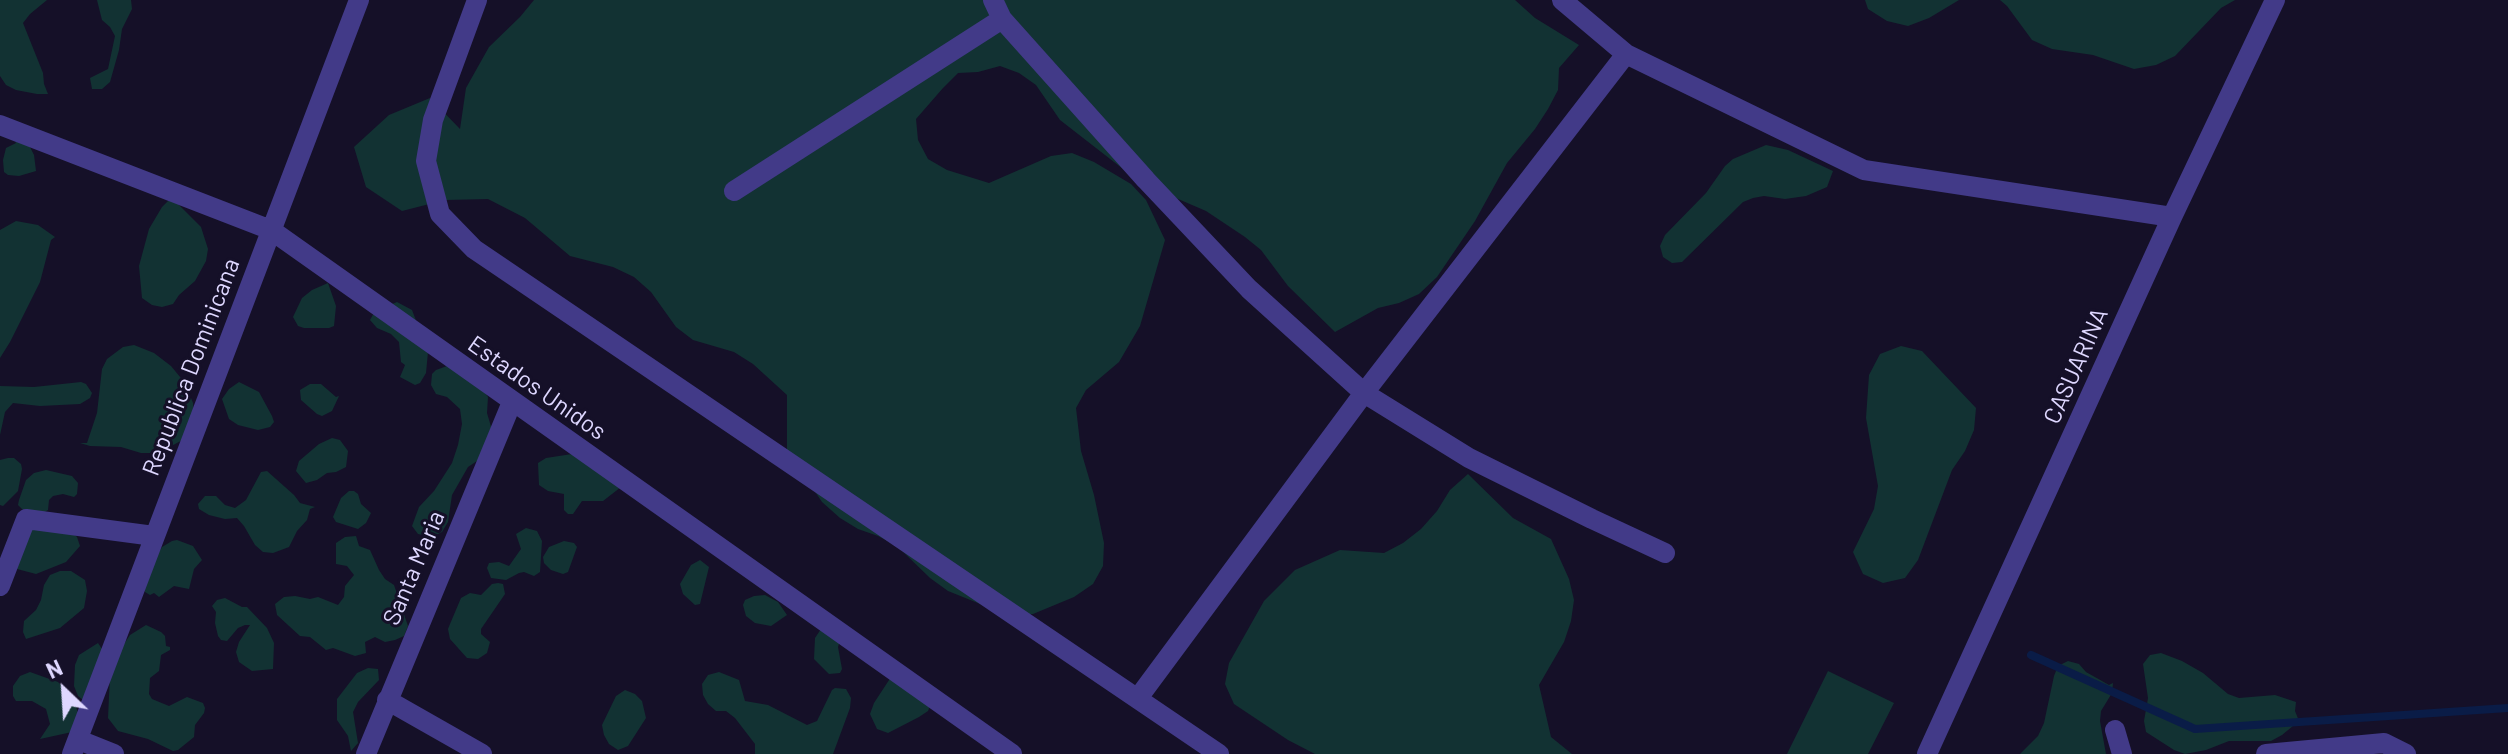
<!DOCTYPE html>
<style>
body{margin:0}
#map{position:relative;width:2508px;height:754px;overflow:hidden;background:#151028;font-family:Barlow,sans-serif}
canvas{display:block}
.north{position:absolute;left:24px;top:650px;width:80px;height:80px;-webkit-text-stroke:6px #151028;paint-order:stroke;rotate:335deg;font-size:22px;font-weight:700;line-height:32px;text-align:center;color:#ded7ff}
.north::after{content:'';display:block;margin:auto;width:28px;height:36px;background:#ded7ff;clip-path:polygon(50% 0,100% 100%,50% 72%,0 100%)}
</style>
<div id="map">
<canvas width="2508" height="754"></canvas>
<div class="north">N</div>
</div>
<script>
const ctx = document.querySelector('canvas').getContext('2d');
ctx.lineJoin = 'round';
function paint(path, color) {
  ctx.fillStyle = color;
  ctx.fill(path, 'evenodd');
}
function toPath(rows) {
  const path = new Path2D();
  for (const r of rows) {
    path.moveTo(r[0], r[1]);
    for (let i = 2; i < r.length; i += 2) path.lineTo(r[i], r[i + 1]);
  }
  return path;
}
function stroke(path, color, width, dash) {
  ctx.strokeStyle = color;
  ctx.lineWidth = width;
  ctx.lineCap = dash ? 'butt' : 'round';
  ctx.setLineDash(dash || []);
  ctx.stroke(path);
}
function drawText(font, color, halo, rows, align = 'center') {
  ctx.font = font + ' Barlow,sans-serif';
  ctx.lineWidth = 6;
  ctx.setLineDash([]);
  ctx.textBaseline = 'middle';
  ctx.strokeStyle = halo;
  ctx.fillStyle = color;
  for (const [text, x, y, turn = 0] of rows) {
    ctx.save();
    ctx.translate(x, y);
    ctx.rotate((+turn || 0) * Math.PI / 180);
    ctx.textAlign = isNaN(turn) ? turn : align;
    if (halo) ctx.strokeText(text, 0, 0);
    ctx.fillText(text, 0, 0);
    ctx.restore();
  }
}
paint(toPath([
 [0,0,47,0,30,14,23,23,43,73,44,84,48,94,37,94,16,90,6,85,0,76],
 [97,0,131,0,132,9,122,29,119,50,110,82,102,89,92,89,90,78,108,69,115,36,110,27,102,20],
 [534,0,1515,0,1535,18,1579,45,1559,68,1558,90,1548,109,1535,129,1507,163,1475,221,1437,277,1419,294,1399,303,1378,308,1335,332,1288,286,1261,250,1245,237,1206,211,1141,183,1060,120,1036,85,1019,73,1000,66,978,72,958,73,943,88,916,119,918,140,928,159,947,170,989,183,1051,156,1072,153,1094,162,1131,184,1146,200,1165,240,1140,326,1119,362,1086,390,1076,408,1081,451,1094,495,1104,543,1103,566,1093,584,1074,597,1033,614,1010,616,948,591,930,578,897,546,878,536,858,529,840,518,822,502,787,450,787,395,753,364,734,352,693,340,676,327,651,292,634,277,613,267,570,256,525,218,488,199,445,200,402,211,366,187,354,147,389,115,430,98,460,129,466,88,489,47,520,17],
 [1865,0,1959,0,1929,18,1908,26,1887,21,1868,9],
 [2000,0,2235,0,2221,8,2175,56,2156,65,2134,69,2093,55,2052,49,2032,40,2007,6],
 [15,141,29,145,34,155,36,171,19,176,8,175,4,172,3,160,6,148,16,143],
 [1766,145,1788,150,1833,171,1827,187,1806,196,1785,199,1764,196,1753,198,1743,202,1682,262,1672,263,1663,257,1660,246,1665,235,1706,193,1725,166,1733,159],
 [169,200,177,203,201,227,208,249,206,261,195,281,179,295,173,304,162,307,152,305,142,298,139,266,149,229,162,207],
 [16,221,38,225,55,237,51,240,40,282,10,342,0,358,0,230],
 [328,283,336,306,334,326,329,328,304,328,298,326,293,317,302,298,312,290],
 [397,302,412,310,428,352,426,373,420,383,415,385,400,377,405,365,401,362,399,342,391,334,377,328,370,320,375,311],
 [134,345,154,353,171,366,185,383,193,403,194,414,190,436,162,451,151,453,141,453,121,447,90,446,80,443,87,443,97,413,102,369,107,359,123,347],
 [1901,346,1922,351,1976,408,1974,430,1965,451,1952,470,1918,560,1905,578,1883,583,1863,574,1853,552,1874,509,1878,486,1866,418,1869,375,1880,354],
 [447,366,476,381,488,397,487,413,492,430,480,459,468,467,452,495,448,522,442,532,432,537,418,534,412,526,419,507,434,491,452,463,458,445,462,424,460,409,447,397,436,394,431,385,432,374,436,370],
 [81,382,86,384,92,393,90,398,80,404,40,406,13,403,5,412,0,435,0,386,34,387],
 [239,382,259,392,272,416,274,422,270,427,258,430,238,425,229,419,222,399,229,389],
 [310,384,321,384,336,397,339,396,332,411,322,416,317,414,301,400,300,390],
 [332,438,340,440,348,451,346,467,336,472,327,473,317,480,306,483,296,471,299,461,319,444],
 [585,452,621,487,603,501,582,501,573,514,568,514,564,510,564,494,548,491,539,485,538,463,546,458],
 [8,458,14,458,21,464,22,469,18,491,3,506,0,505,0,460],
 [46,470,72,476,78,483,77,494,74,497,63,494,53,496,49,500,48,510,43,513,22,509,18,505,19,500,26,480,34,473],
 [267,471,294,495,300,503,315,507,310,509,307,520,297,531,289,547,273,553,263,552,255,545,244,526,237,518,225,519,209,515,199,509,198,504,205,496,216,496,225,505,235,508,246,500,261,472],
 [1468,474,1513,518,1551,539,1569,579,1574,600,1571,621,1564,642,1539,685,1551,737,1572,754,1315,754,1288,740,1234,704,1225,684,1229,663,1264,601,1295,570,1340,550,1384,553,1403,543,1421,529,1437,511,1450,490],
 [349,491,354,491,358,494,361,504,371,513,366,523,358,529,336,522,333,517,341,498],
 [64,525,77,537,80,546,66,562,36,574,17,569,21,526],
 [526,528,537,531,542,541,540,572,534,576,524,572,519,573,506,580,491,578,487,568,489,563,499,562,509,566,521,549,516,534],
 [356,536,359,546,370,550,379,570,385,579,394,585,408,626,404,636,395,640,385,642,375,637,365,642,366,653,355,656,333,648,326,650,310,637,300,636,277,615,275,604,284,597,295,596,310,599,318,597,338,605,344,597,345,586,354,575,347,566,336,564,336,543,345,537],
 [177,540,193,546,202,560,194,569,189,589,174,586,159,597,154,593,150,595,145,592,143,587,147,570,162,547,172,541],
 [564,541,574,543,577,547,568,572,563,574,551,570,544,563,543,557,549,547],
 [700,560,709,567,700,604,695,605,683,594,680,584,691,565],
 [60,571,71,571,85,580,87,591,84,608,60,628,26,639,23,632,24,621,36,610,41,600,44,585,50,575],
 [498,583,503,584,505,594,481,629,481,634,490,642,487,653,478,659,467,658,450,639,448,629,450,624,461,598,470,593,481,595,492,584],
 [765,595,778,602,787,615,771,626,755,623,746,616,743,605,745,600,754,596],
 [225,598,242,607,247,607,267,628,274,643,273,669,252,671,239,662,236,652,239,642,250,625,245,625,238,628,227,641,221,640,218,636,215,623,216,612,212,606,217,600],
 [146,625,161,632,165,636,166,646,170,647,170,650,161,655,159,671,150,678,149,694,152,699,169,706,187,697,203,703,205,708,204,713,195,725,194,737,178,750,173,751,148,739,118,731,108,718,110,675,120,650,130,635],
 [821,629,841,637,838,647,842,669,840,673,829,674,814,659,815,638],
 [98,643,104,652,83,700,78,696,74,686,75,665,79,655],
 [2161,653,2182,661,2203,673,2228,694,2239,698,2275,695,2296,702,2295,711,2299,721,2282,735,2271,741,2229,741,2206,750,2185,754,2174,750,2146,732,2144,721,2148,698,2143,664,2150,655],
 [2068,661,2079,664,2086,672,2109,685,2113,683,2112,693,2101,711,2100,721,2106,754,2020,754,2038,736,2044,723,2054,676,2058,666],
 [368,668,378,669,379,680,358,702,353,712,358,743,351,751,348,736,337,720,337,699,357,673],
 [1828,671,1894,703,1868,754,1787,754],
 [30,672,58,682,73,698,78,713,72,732,40,739,50,724,46,709,32,701,16,701,13,696,13,686,20,676],
 [719,672,739,680,745,701,768,705,807,725,817,721,832,690,835,688,846,689,851,698,850,708,833,754,755,754,755,744,735,718,726,711,716,711,708,704,703,695,702,684,708,675],
 [891,677,930,706,928,711,919,717,888,733,877,729,870,714,874,703],
 [625,690,635,694,642,701,646,718,628,746,618,750,609,744,604,735,602,725,616,696]
]), '#123233');
stroke(toPath([
 [2031,655,2195,729,2508,708]
]), '#0a1c47', 8);
stroke(toPath([
 [477,0,433,120,426,161,440,214,474,249,1219,754],
 [993,0,1002,19,1146,180,1249,289,1364,393,1626,54],
 [1562,0,1626,54,1864,170,2172,217],
 [0,125,271,230,1012,754],
 [734,191,1002,19],
 [0,586,26,519,154,536],
 [1138,698,1364,393,1469,458,1592,519,1665,553],
 [387,700,482,754],
 [2115,730,2122,754],
 [79,740,114,754],
 [72,754,359,0],
 [366,754,512,402],
 [1927,754,2172,217,2275,0],
 [2266,754,2384,743,2406,754]
]), '#423a88', 20);
drawText('24px', '#ded7ff', '#151028', [
 ["CASUARINA",2076,366,-66],
 ["Republica Dominicana",191,367,-69],
 ["Estados Unidos",537,388,35],
 ["Santa Maria",414,568,-67]
]);
</script>
